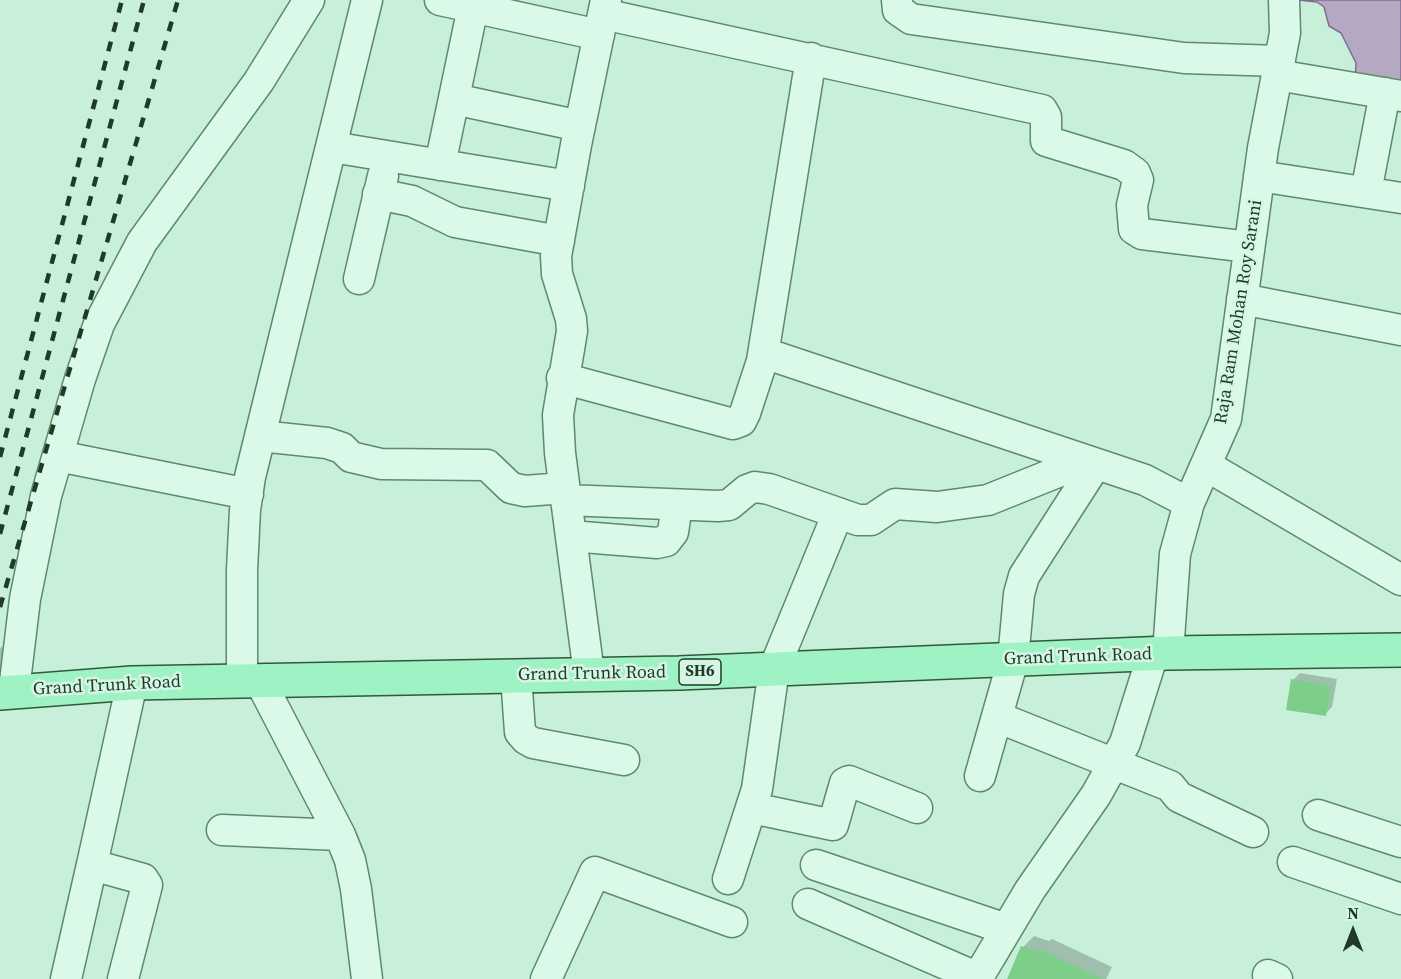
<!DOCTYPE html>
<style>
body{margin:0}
#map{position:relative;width:1401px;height:979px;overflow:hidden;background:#c7efd9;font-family:"Source Serif 4",serif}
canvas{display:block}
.north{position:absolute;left:1323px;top:901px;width:60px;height:60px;-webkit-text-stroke:4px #d6f6e5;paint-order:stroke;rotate:0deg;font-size:16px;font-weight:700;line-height:24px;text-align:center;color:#1f3b26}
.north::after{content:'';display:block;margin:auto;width:21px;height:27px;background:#1f3b26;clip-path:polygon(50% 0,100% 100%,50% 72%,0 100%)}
</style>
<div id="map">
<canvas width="1401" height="979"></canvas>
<div class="north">N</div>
</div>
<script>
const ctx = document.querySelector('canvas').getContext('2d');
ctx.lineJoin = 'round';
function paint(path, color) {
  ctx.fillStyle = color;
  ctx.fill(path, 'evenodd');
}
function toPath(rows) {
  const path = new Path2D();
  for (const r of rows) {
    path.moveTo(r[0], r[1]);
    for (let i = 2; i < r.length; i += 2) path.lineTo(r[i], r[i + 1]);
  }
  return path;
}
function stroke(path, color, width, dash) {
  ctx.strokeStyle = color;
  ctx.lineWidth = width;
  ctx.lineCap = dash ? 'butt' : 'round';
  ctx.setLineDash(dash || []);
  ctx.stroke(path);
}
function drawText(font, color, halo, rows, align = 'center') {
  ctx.font = font + ' "Source Serif 4",serif';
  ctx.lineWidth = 5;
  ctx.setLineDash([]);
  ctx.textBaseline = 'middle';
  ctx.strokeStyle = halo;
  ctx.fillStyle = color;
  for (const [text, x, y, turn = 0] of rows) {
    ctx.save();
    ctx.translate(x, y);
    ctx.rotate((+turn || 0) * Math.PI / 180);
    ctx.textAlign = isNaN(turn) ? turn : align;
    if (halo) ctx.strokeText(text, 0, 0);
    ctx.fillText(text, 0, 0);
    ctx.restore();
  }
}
const water = toPath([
 [1298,0,1401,0,1401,90,1355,82,1356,63,1341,33,1329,26,1324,7,1317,2,1298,0]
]);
paint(water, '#b4a8c3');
stroke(water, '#806e92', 1.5);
paint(toPath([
 [1,647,20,650,0,686,0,649],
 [1300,673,1337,679,1332,707,1325,714,1293,680],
 [1034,936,1049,941,1052,939,1112,967,1106,979,1008,979,1023,947]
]), '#0003');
paint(toPath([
 [1291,679,1331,686,1326,716,1286,710],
 [1021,946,1037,952,1039,949,1102,979,1007,979]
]), '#7cce89');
const minor = toPath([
 [440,0,599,35],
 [897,0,898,10,911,19,1184,58,1280,61],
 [603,14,1042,110,1046,117,1046,141,1124,165,1135,173,1138,180,1132,205,1134,229,1142,234,1249,247],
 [1277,75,1401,96],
 [454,99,580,126],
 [332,147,569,186],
 [440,165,473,7],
 [1259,176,1401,198],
 [1366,192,1385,93],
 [378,194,412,201,455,222,559,241],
 [359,279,383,176],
 [1242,299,1401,330],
 [762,361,811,58],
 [562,378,733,424,741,421,745,413,762,361,770,355,1145,480,1189,503],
 [260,436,327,443,342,448,351,457,381,464,487,465,511,488,525,491,564,488],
 [58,456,248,494],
 [1207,466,1401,580],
 [566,500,718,506,729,505,747,490,755,487,769,489,858,520,871,520,895,504,937,507,988,500,1085,461],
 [571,536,657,543,666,541,673,532,677,505],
 [1168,653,1175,554,1189,503,1226,419,1263,148,1285,33,1284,0],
 [589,674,560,453,558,415,572,331,571,319,557,274,556,256,576,145,606,0],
 [516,676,520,732,526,739,533,743,624,760],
 [242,681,242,570,245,510,250,477,367,0],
 [260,681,340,835,350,860,356,889,367,979],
 [14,690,25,599,46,496,80,379,99,324,142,242,259,81,309,0],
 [997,717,1170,786,1179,797,1253,832],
 [980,776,1013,660,1019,594,1024,576,1096,464],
 [752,808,833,825,845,783,849,781,917,808],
 [1318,815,1401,842],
 [222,830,340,835],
 [1293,862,1401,899],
 [816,865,1006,929],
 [728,879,757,789,774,669,838,513],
 [808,904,978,978],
 [1268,975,1277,979],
 [66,979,93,860],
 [123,979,147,885,143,879,96,866,93,860,132,683],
 [546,979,595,872,732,922],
 [977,979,1030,890,1096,795,1125,743,1153,654]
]);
const major = toPath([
 [0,693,132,683,679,673,1168,653,1401,650]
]);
stroke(minor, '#5c8b69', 33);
stroke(major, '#305938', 36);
stroke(minor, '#daf9e8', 30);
stroke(major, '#9ff2c3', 33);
stroke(toPath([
 [0,457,122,0],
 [0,534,144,0],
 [0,607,178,0]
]), '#1f3b26', 4.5, [10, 10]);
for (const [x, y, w] of [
 [700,672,42]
]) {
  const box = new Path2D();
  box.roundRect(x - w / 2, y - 13, w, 26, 4.5);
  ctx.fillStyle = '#d6f6e5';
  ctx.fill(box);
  stroke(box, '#1f3b26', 1.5);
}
drawText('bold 16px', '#1f3b26', null, [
 ["SH6",700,672]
]);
drawText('18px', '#1f3b26', '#d6f6e5', [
 ["Raja Ram Mohan Roy Sarani",1239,312,-81],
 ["Grand Trunk Road",1078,657,-2],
 ["Grand Trunk Road",592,674,-1],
 ["Grand Trunk Road",107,686,-3]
]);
</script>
